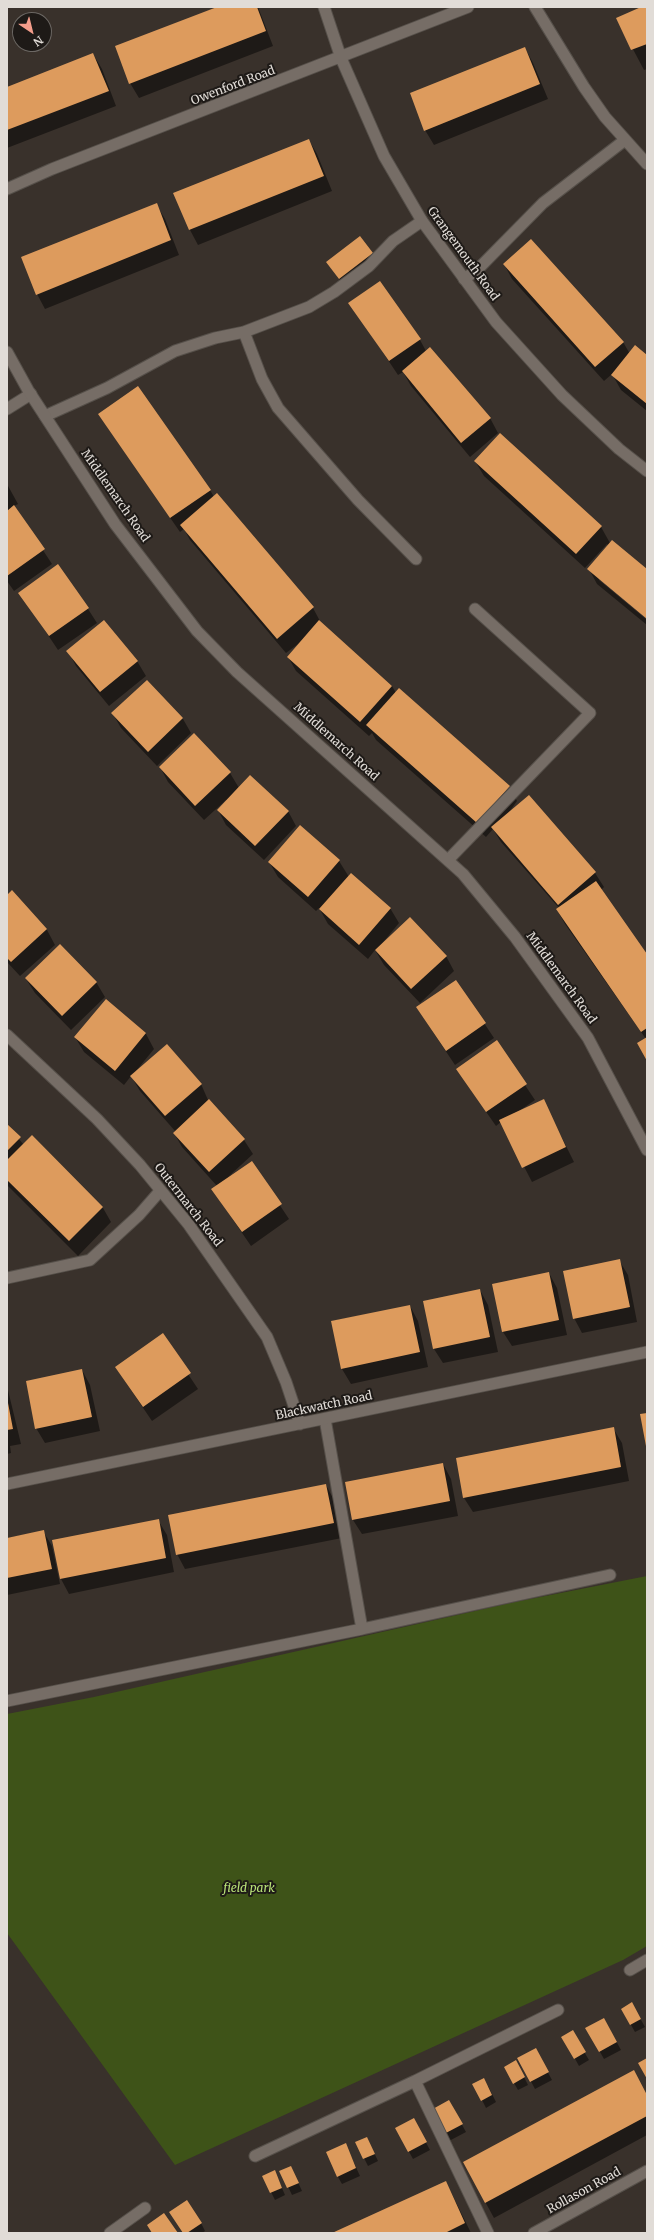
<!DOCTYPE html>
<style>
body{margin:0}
#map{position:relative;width:654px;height:2240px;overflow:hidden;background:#39312b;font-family:Merriweather,serif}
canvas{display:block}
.frame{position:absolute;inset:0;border:8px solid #e1dcd7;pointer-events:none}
.north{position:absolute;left:12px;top:12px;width:40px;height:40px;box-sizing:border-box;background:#1e1a17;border:1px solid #6c6864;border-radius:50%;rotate:145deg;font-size:11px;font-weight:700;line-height:16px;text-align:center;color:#e1dcd7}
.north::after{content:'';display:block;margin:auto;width:14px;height:18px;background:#f49d8b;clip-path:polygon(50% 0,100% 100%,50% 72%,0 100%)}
</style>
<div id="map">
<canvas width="654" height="2240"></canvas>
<div class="frame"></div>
<div class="north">N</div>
</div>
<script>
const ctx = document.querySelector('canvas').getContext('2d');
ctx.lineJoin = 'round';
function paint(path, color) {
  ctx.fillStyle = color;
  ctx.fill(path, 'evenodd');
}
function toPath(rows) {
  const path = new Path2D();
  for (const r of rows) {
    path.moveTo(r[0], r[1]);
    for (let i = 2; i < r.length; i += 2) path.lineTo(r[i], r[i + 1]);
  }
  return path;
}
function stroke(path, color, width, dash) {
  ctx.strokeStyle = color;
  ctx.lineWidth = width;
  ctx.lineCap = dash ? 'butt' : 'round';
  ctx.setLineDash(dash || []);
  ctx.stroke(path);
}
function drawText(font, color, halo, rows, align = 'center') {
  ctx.font = font + ' Merriweather,serif';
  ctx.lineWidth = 4;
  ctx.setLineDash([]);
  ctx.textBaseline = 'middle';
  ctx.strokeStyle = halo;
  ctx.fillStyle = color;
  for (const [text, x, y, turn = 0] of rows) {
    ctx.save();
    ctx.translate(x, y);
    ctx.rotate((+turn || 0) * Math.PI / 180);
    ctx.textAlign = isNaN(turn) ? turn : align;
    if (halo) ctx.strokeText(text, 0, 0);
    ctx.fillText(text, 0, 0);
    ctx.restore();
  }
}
paint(toPath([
 [647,1576,647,1946,623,1960,175,2165,7,1933,7,1714,94,1697,515,1602]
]), '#3e5318');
paint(toPath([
 [219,7,258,7,273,46,139,98,130,83],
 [644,7,647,7,647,69,644,70,617,19],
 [525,48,533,63,548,99,434,145,425,130],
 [93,54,102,69,116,106,7,148,7,88],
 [309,140,317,154,332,191,198,245,190,230,175,193],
 [156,204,165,219,179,255,45,309,37,294],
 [372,253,377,261,344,286,327,262],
 [504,264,623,342,630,354,647,356,647,411,621,390,612,374,604,381,512,279],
 [350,303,420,340,426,351,490,418,498,433,470,457,411,386,403,372,398,375],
 [99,415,210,490,214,497,217,494,313,608,321,623,392,686,396,693,509,786,517,801,507,815,529,796,595,873,604,887,601,890,647,956,647,1059,646,1039,565,924,557,910,559,908,501,842,493,829,486,837,376,740,372,733,369,736,296,671,288,657,302,641,286,653,190,540,184,529,180,532],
 [475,461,601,527,610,543,647,570,647,617,599,578,599,580,647,620,647,625,597,584,589,569,608,545,607,544,585,568,484,476],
 [7,484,18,504,14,506,52,564,14,591,7,581],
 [20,593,88,609,97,623,58,650],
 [68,651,137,661,146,676,109,706,76,666],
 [147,681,183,719,191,733,157,766,121,728,113,714],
 [194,735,230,773,239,788,288,811,296,826,264,860,226,825,218,810,227,801,226,800,204,820,168,782,160,767],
 [300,827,339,861,349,877,390,908,399,923,380,946,446,956,454,971,420,1003,384,965,375,950,368,959,328,924,319,908,316,911,278,877,269,862],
 [12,892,47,930,55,945,20,976,7,962,7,896],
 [26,979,96,982,105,997,71,1030,35,993],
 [456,981,494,1038,455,1065,417,1008],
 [106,1001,146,1034,154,1049,136,1071,201,1084,208,1100,244,1140,253,1154,228,1177,251,1162,289,1219,251,1246,212,1189,217,1186,182,1147,174,1133,175,1131,140,1091,131,1076,124,1085,84,1052,75,1037],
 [496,1042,535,1100,519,1111,543,1100,574,1162,532,1182,501,1122,496,1126,466,1083],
 [7,1125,24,1145,32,1137,103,1208,111,1222,78,1256,7,1185],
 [619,1260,628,1275,637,1322,582,1333,574,1318],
 [549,1273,557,1288,567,1335,512,1346,503,1332],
 [480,1290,488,1305,498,1352,443,1363,434,1349,424,1302],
 [410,1306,418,1321,428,1367,351,1384,342,1369,332,1321],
 [162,1335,198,1389,152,1421,116,1368],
 [82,1370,90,1385,100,1431,45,1443,36,1428],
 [7,1386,21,1444,10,1446,11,1453,7,1454],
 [613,1428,622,1443,629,1481,473,1512,464,1498],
 [443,1464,451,1479,458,1516,362,1534,353,1520],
 [326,1485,334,1500,342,1538,185,1569,177,1554],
 [158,1520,167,1535,174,1572,69,1594,61,1579,54,1541],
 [43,1531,52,1546,60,1584,7,1595,7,1538],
 [622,2009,636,2011,645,2027,635,2032],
 [604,2019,621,2050,604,2059,587,2029],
 [572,2032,589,2060,579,2066,563,2037],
 [535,2049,552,2080,535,2089,519,2059],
 [520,2069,528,2085,518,2090,514,2083],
 [488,2086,496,2102,486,2108,482,2100],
 [647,2096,647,2135,494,2218,464,2163],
 [449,2101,466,2132,449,2141,432,2111],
 [413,2119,430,2150,413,2159,396,2128],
 [367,2138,378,2161,368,2166,364,2158],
 [349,2152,360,2176,342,2184,338,2177],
 [291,2167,302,2191,292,2195,281,2172],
 [278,2179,285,2195,275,2200,271,2192],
 [446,2182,471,2233,335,2233],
 [201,2223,205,2231,202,2233,183,2233]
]), '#0007');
paint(toPath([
 [217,7,257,7,266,31,129,84,115,46],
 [641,7,647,7,647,44,631,50,616,18],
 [525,47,540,84,424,131,410,93],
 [93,53,109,91,7,130,7,87],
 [309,139,324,176,189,230,173,193],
 [157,203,171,240,36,295,21,257],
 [360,236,373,253,339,279,326,262],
 [531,239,624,342,595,367,503,264],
 [380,281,421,339,389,361,348,303],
 [635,345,647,355,647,404,611,375],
 [430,347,491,418,461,443,402,371],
 [138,386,211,490,170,518,98,414],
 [500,433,602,526,576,554,474,461],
 [217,493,314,607,277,639,180,525],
 [14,505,45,549,7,576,7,511],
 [612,540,647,569,647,619,587,569],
 [58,564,89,608,49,636,18,593],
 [104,620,138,661,100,692,66,651],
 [319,620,392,686,360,722,287,657],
 [147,680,183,718,148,752,111,713],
 [399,688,510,786,477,823,366,725],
 [194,733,231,772,195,806,159,767],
 [250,775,289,811,255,846,217,810],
 [529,795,596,872,558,905,491,827],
 [300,825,340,860,308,897,268,862],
 [351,873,391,908,359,945,319,909],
 [596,881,647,954,647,1028,641,1032,556,909],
 [12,890,47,929,11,962,7,958,7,895],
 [410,917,447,956,411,989,375,950],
 [60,944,97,982,62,1016,25,978],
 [456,980,486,1023,446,1051,416,1007],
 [106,999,146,1033,115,1071,74,1037],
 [647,1037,647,1061,637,1043],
 [497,1040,527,1084,486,1112,456,1069],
 [167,1044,202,1084,165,1116,130,1076],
 [209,1099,245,1139,209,1172,173,1133],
 [544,1099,566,1147,522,1168,499,1120],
 [7,1124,21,1137,7,1151],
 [32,1135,103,1207,69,1241,7,1180,7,1160],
 [252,1161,282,1204,242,1232,211,1189],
 [620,1259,630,1307,573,1319,563,1271],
 [549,1272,559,1320,502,1332,492,1284],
 [480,1289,490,1337,433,1349,423,1301],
 [410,1305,420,1352,341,1369,331,1321],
 [163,1333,191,1373,143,1407,115,1367],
 [82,1369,92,1417,35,1429,26,1381],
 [8,1403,13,1429,7,1430,7,1404],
 [647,1413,647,1446,646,1446,640,1414],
 [614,1427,621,1467,463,1498,456,1458],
 [443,1463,450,1501,352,1520,345,1482],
 [326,1484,334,1523,176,1555,168,1515],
 [159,1519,166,1558,60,1579,52,1540],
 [44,1530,52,1569,7,1578,7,1538],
 [632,2002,641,2019,630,2025,621,2009],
 [604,2018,617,2042,599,2052,585,2028],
 [573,2030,586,2052,574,2059,561,2037],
 [536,2048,549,2072,530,2082,517,2058],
 [647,2058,647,2079,638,2063],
 [516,2060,525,2077,513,2084,504,2067],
 [634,2070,647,2095,647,2116,485,2203,463,2162],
 [484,2078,492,2095,481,2101,472,2084],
 [449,2100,463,2124,444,2134,431,2110],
 [414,2118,427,2142,408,2152,395,2128],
 [367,2137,375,2154,363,2159,355,2142],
 [346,2143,356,2168,337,2177,326,2152],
 [291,2166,299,2183,287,2188,279,2171],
 [275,2170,282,2188,270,2193,262,2176],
 [446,2181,465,2223,445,2233,332,2233],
 [187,2200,202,2223,187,2233,183,2233,169,2212],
 [164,2213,178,2233,152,2233,147,2225]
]), '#dd9b5d');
const service = toPath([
 [535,7,584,87,605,117,647,164],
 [464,279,477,270,543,203,625,140],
 [244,332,262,379,278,408,358,500,416,559],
 [7,409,31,394],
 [45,416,107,388,175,351,215,338,244,332,309,307,334,292,369,266,393,241,422,221],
 [448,860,590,713,475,609],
 [7,1278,90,1260,139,1215,160,1191],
 [362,1629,610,1575],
 [7,1701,362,1629,325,1419],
 [630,1970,647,1960],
 [415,2081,488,2233],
 [255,2156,415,2081,558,2010],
 [110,2233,145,2208]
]);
const minor = toPath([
 [324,7,341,58,384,156,422,221,496,322,562,395,619,449,647,471],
 [7,189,52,169,468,7],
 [7,352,28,390,115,524,197,631,237,672,463,874,515,937,588,1038,647,1150],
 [7,1035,97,1119,140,1165,189,1225,267,1337,286,1382,300,1424],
 [7,1484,647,1352],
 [534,2233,647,2171]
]);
stroke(service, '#56504a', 13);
stroke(minor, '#56504a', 13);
stroke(service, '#766d66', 11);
stroke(minor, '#766d66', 11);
drawText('12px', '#e1dcd7', '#1e1a17', [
 ["Owenford Road",233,86,-21],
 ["Grangemouth Road",463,254,54],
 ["Middlemarch Road",115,496,55],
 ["Middlemarch Road",336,742,42],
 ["Middlemarch Road",561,978,54],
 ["Outermarch Road",188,1205,52],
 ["Blackwatch Road",324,1406,-12],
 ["Rollason Road",584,2191,-29]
]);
drawText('italic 12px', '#b9e278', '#1e1a17', [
 ["field park",249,1889]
]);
</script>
